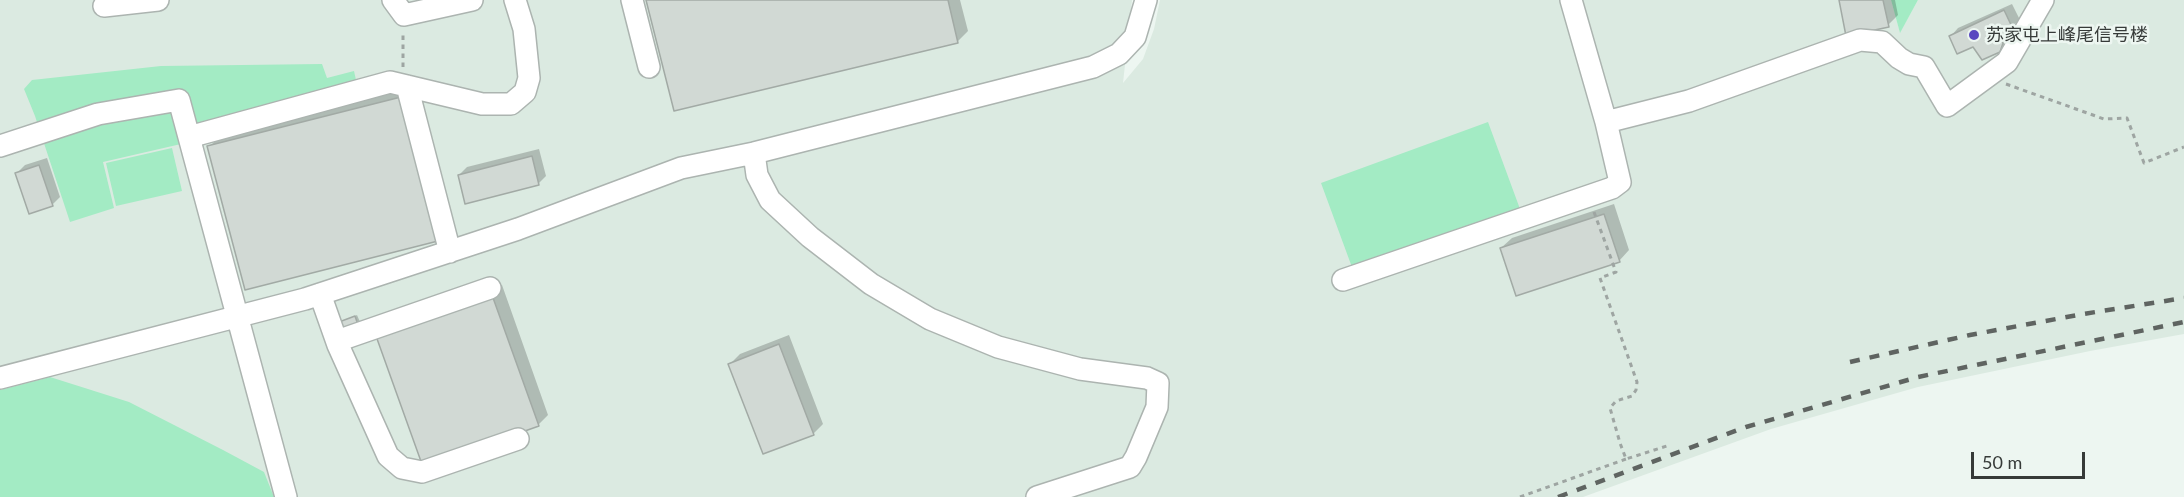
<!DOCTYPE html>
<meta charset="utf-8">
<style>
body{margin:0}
#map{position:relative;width:2184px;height:497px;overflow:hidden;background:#edf6f1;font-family:Lato,sans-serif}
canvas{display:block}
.scale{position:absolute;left:1971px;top:452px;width:114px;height:27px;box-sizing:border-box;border:3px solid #363a38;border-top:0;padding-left:8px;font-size:18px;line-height:21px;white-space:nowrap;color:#363a38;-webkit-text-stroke:4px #edf6f1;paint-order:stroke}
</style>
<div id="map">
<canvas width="2184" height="497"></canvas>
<div class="scale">50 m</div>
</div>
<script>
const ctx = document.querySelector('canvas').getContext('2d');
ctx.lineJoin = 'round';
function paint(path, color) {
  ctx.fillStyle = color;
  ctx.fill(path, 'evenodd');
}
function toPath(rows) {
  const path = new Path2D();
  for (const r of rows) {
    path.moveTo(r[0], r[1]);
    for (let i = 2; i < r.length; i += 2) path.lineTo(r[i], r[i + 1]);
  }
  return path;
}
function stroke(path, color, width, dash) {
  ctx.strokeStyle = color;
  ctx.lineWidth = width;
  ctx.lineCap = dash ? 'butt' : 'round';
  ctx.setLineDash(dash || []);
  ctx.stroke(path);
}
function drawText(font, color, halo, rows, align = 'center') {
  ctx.font = font + ' Lato,"Noto Sans SC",sans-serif';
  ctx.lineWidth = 5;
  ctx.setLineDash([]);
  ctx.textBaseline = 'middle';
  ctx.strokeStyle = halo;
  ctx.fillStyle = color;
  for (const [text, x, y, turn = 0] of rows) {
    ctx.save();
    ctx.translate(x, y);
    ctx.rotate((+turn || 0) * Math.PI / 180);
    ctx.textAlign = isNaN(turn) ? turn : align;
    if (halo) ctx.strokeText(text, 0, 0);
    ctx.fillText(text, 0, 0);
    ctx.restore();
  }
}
paint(toPath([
 [0,0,1132,0,1123,83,1143,59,1154,29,1160,0,1891,0,1900,32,1918,0,2184,0,2184,334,2090,351,1918,387,1771,429,1583,497,0,497]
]), '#dbeae1');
paint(toPath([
 [1891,0,1918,0,1900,33],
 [322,64,327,78,354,71,356,80,177,129,181,144,103,162,114,208,70,222,35,116,24,89,32,80,161,66],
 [1488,122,1520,209,1353,270,1321,183],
 [172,148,182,191,116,206,106,163],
 [50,377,129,402,223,450,264,472,274,497,0,497,0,390]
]), '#a3ebc4');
paint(toPath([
 [648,0,960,0,968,31,958,41,675,109],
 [1840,0,1895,0,1898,15,1888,25],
 [2012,4,2020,20,2007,30,2010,35,2009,41,2000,49,1974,45,1951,36,1958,28],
 [411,88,246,288,209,147,219,137],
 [539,149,546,176,538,184,459,175,467,167],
 [47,158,60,197,52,205,17,173,25,165],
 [1614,204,1629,250,1619,261,1501,248,1512,238],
 [502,285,548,415,538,425,388,326],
 [357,315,360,322,357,324,341,323],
 [789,335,823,424,813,434,730,364,740,354]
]), '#0003');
const building = toPath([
 [646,0,948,0,958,43,674,111,646,0],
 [1839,0,1883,0,1889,27,1846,36,1839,0],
 [2004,10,2013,29,1999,35,2003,43,2000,52,1982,60,1973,47,1957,54,1949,36,2004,10],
 [401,97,438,241,245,290,207,146,401,97],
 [532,156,539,185,465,204,458,175,532,156],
 [39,165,53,206,29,214,15,173,39,165],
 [1604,214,1620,262,1516,296,1500,248,1604,214],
 [492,295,539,426,423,467,376,336,492,295],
 [355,316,358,325,342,331,339,322,355,316],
 [779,344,814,435,763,454,728,364,779,344]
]);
paint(building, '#d1d9d4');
stroke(building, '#a2aaa5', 1.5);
const minor = toPath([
 [393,0,404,15,472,0],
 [632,0,649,67],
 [1571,0,1606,122,1689,101,1860,40,1882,42,1899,58,1909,64,1924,67,1947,106,2007,62,2043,0],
 [104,6,158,0],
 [407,86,450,252],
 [189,137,390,82,482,104,511,104,525,92,529,78,524,29,515,0],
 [0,146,98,114,179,100,286,497],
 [754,153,757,175,770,200,810,237,871,284,930,319,998,347,1080,369,1147,378,1158,383,1157,407,1136,457,1130,467,1037,497],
 [1343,280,1612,188,1620,182,1606,122],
 [320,294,338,345,388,456,402,468,422,472,518,439],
 [337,341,490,288],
 [0,378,305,299,518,229,681,168,754,153,1093,67,1119,54,1135,37,1146,0]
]);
stroke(minor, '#acb4b0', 24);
stroke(toPath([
 [403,67,403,31],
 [2006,84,2104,119,2127,118,2144,163,2184,147],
 [1594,212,1616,272,1600,278,1637,382,1636,390,1632,396,1616,401,1610,408,1620,443,1626,459,1670,445],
 [1520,497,1626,459]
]), '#9ea5a2', 3, [4.5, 4.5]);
stroke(minor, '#fff', 21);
stroke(toPath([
 [1850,362,1970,335,2083,314,2184,298],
 [1558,497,1746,427,1918,377,2184,322]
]), '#5f6461', 4.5, [10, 10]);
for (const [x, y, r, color] of [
 [1974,35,6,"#5948c0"]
]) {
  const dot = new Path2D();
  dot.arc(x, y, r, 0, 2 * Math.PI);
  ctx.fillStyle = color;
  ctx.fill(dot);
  stroke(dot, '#edf6f1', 2);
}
drawText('18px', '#363a38', '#edf6f1', [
 ["苏家屯上峰尾信号楼",1986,35]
], 'left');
</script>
